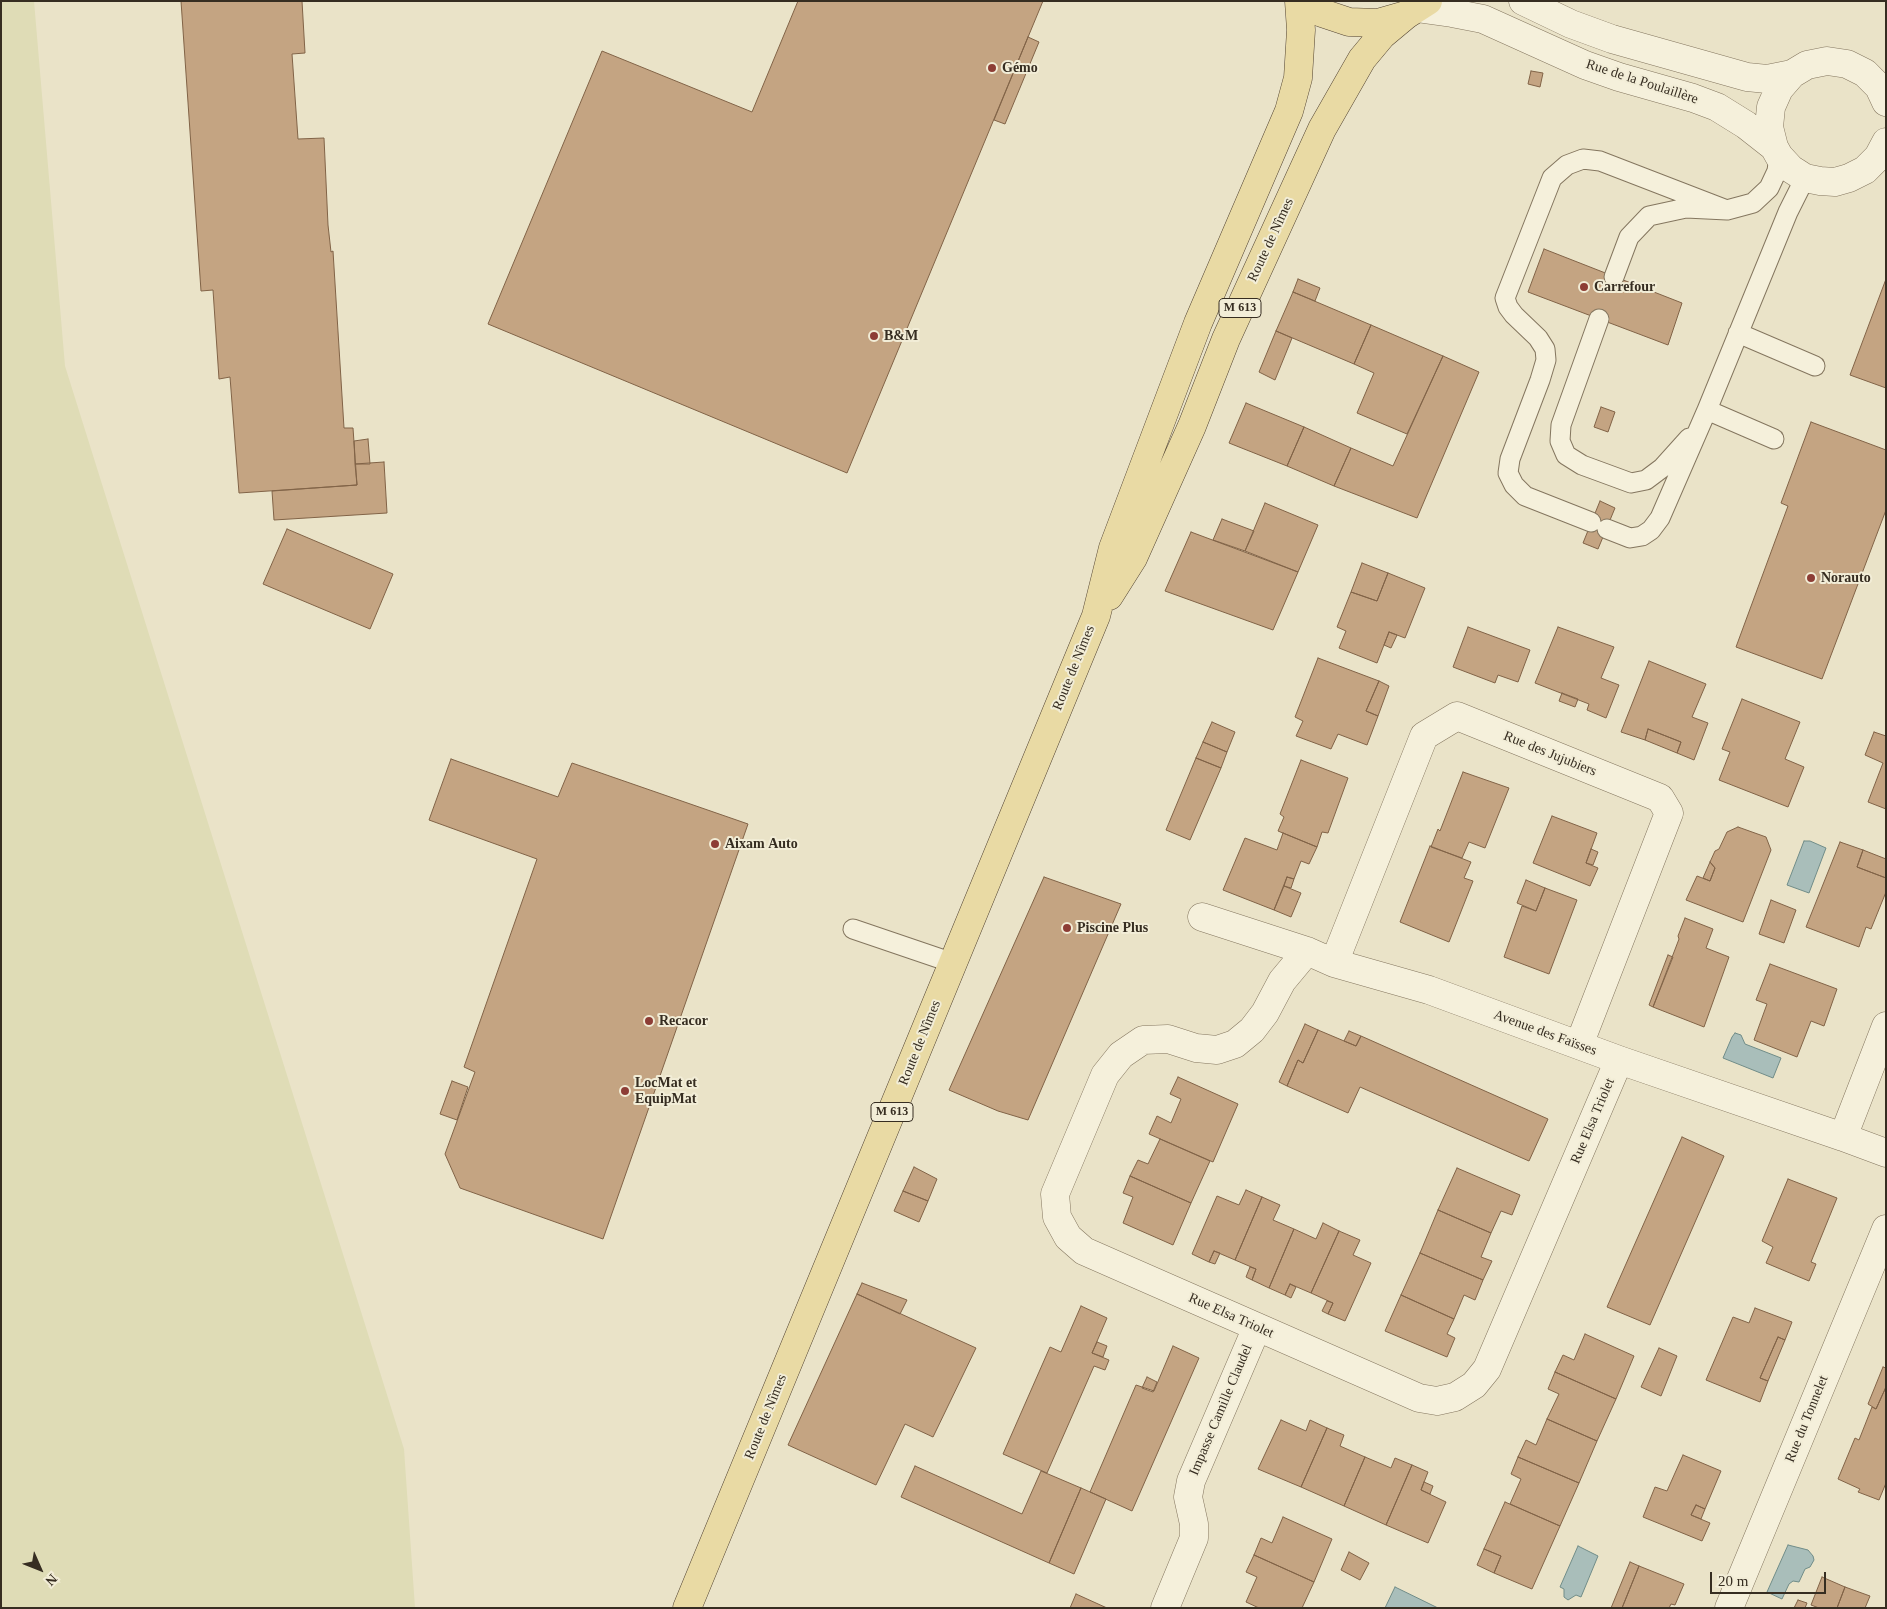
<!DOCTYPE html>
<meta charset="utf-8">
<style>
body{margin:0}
#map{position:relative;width:1887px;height:1609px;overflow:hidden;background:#eae3c8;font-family:Georgia,serif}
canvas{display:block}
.frame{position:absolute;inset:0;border:2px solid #362d21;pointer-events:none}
.north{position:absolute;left:15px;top:1544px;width:50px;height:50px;-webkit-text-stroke:4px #f2edd7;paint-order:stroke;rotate:134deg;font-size:14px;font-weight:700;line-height:20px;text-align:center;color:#362d21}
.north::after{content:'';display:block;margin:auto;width:18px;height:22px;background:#362d21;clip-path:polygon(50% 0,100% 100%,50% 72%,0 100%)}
.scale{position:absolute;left:1710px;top:1572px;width:116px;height:22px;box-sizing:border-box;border:2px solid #362d21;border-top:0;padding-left:6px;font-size:15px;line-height:18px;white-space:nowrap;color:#362d21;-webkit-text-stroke:4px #f2edd7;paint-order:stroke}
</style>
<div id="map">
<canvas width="1887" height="1609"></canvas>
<div class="frame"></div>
<div class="north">N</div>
<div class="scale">20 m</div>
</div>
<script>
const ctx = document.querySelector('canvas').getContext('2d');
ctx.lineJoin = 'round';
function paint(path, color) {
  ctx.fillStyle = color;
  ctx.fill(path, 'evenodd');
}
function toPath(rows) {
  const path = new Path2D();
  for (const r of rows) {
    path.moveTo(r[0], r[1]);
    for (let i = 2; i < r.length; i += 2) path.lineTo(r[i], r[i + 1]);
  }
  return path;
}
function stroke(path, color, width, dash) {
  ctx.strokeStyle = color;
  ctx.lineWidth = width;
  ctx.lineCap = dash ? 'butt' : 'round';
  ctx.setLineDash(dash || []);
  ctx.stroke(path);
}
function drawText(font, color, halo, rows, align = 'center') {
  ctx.font = font + ' Georgia,serif';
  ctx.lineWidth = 4;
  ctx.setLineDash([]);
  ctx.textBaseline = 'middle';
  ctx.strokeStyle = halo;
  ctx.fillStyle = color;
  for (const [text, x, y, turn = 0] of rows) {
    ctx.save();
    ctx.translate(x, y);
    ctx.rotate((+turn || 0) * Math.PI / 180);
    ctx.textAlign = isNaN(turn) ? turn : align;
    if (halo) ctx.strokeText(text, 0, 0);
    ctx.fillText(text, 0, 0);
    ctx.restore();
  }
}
paint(toPath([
 [1,1,34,1,65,366,404,1449,415,1608,1,1608]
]), '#dfdcb6');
const water = toPath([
 [1804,841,1810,841,1826,848,1809,893,1787,885,1804,841],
 [1735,1033,1741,1035,1745,1044,1781,1058,1773,1078,1723,1058,1732,1037,1735,1033],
 [1788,1545,1808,1550,1813,1556,1814,1560,1810,1567,1805,1569,1799,1582,1793,1581,1789,1584,1782,1599,1767,1592,1788,1545],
 [1578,1546,1598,1556,1581,1597,1576,1595,1568,1600,1564,1597,1564,1589,1560,1587,1578,1546],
 [1395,1587,1438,1608,1385,1608,1395,1587]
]);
paint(water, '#a9beba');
stroke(water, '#708c88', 1);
const building = toPath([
 [181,1,302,1,305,53,292,54,298,139,324,138,328,225,331,252,333,251,344,428,353,428,357,485,239,493,230,377,219,379,213,290,201,291,181,1],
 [798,1,1043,1,847,473,488,324,602,51,752,112,798,1],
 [1028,37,1039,42,1005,124,994,120,1028,37],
 [1531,71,1543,73,1540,87,1528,84,1531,71],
 [1544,249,1682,303,1668,345,1528,292,1544,249],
 [1298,279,1320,288,1315,301,1293,292,1298,279],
 [1886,279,1886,388,1850,375,1886,279],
 [1293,292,1371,325,1354,364,1276,331,1293,292],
 [1371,325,1443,356,1407,434,1357,413,1374,373,1354,364,1371,325],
 [1276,331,1292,338,1275,380,1259,372,1276,331],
 [1443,356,1479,372,1417,518,1334,486,1351,448,1393,466,1443,356],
 [1246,403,1304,427,1287,466,1229,443,1246,403],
 [1601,407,1615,412,1608,432,1594,427,1601,407],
 [1811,422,1886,450,1886,510,1822,679,1736,647,1788,506,1781,503,1811,422],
 [1304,427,1351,448,1334,486,1287,466,1304,427],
 [368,439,370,464,355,464,354,441,368,439],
 [384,462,387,513,274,520,272,491,357,485,355,464,384,462],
 [1600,501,1615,508,1598,549,1583,543,1600,501],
 [1265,503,1318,525,1298,572,1245,551,1265,503],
 [1222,519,1254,531,1245,551,1213,540,1222,519],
 [287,529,393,574,370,629,263,584,287,529],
 [1191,532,1298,572,1273,630,1165,591,1191,532],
 [1362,563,1388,573,1377,601,1351,592,1362,563],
 [1388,573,1425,588,1405,638,1389,632,1377,663,1339,648,1346,631,1337,627,1351,592,1377,601,1388,573],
 [1468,627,1530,650,1518,682,1498,675,1495,683,1453,667,1468,627],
 [1558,627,1614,647,1601,678,1619,685,1606,718,1587,710,1589,704,1535,683,1558,627],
 [1389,632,1397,635,1391,648,1384,645,1389,632],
 [1318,658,1379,681,1366,711,1378,716,1367,745,1338,734,1331,749,1296,736,1303,721,1295,717,1318,658],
 [1649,661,1706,684,1692,717,1708,723,1694,760,1677,753,1681,742,1648,729,1645,740,1621,732,1649,661],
 [1379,681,1389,686,1378,716,1366,711,1379,681],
 [1562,693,1578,699,1575,707,1559,701,1562,693],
 [1742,699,1800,722,1785,759,1804,767,1788,807,1719,780,1730,752,1722,749,1742,699],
 [1212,722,1235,732,1227,752,1203,742,1212,722],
 [1648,729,1681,742,1677,753,1645,740,1648,729],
 [1874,732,1886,736,1886,809,1868,802,1883,763,1865,755,1874,732],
 [1203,742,1227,752,1221,768,1196,758,1203,742],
 [1196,758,1221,768,1190,840,1166,830,1196,758],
 [451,759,558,797,572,763,748,824,603,1239,460,1188,445,1154,475,1072,464,1067,537,859,429,820,451,759],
 [1301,760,1348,778,1328,833,1322,832,1317,847,1278,831,1284,817,1280,814,1301,760],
 [1463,772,1509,788,1485,848,1469,842,1462,858,1431,847,1438,829,1440,831,1463,772],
 [1552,816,1597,833,1586,863,1598,868,1590,886,1533,863,1552,816],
 [1738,827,1766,837,1771,850,1743,922,1686,900,1697,876,1710,881,1715,868,1710,862,1715,851,1719,849,1727,832,1738,827],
 [1283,833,1317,847,1309,864,1301,861,1294,879,1287,877,1274,910,1223,890,1245,838,1277,850,1283,833],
 [1840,842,1863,850,1857,867,1886,878,1886,892,1871,929,1866,927,1859,947,1806,927,1840,842],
 [1430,846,1471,862,1464,878,1473,881,1449,942,1400,922,1430,846],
 [1591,849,1598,852,1593,865,1586,863,1591,849],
 [1863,850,1886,859,1886,878,1857,867,1863,850],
 [1710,862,1715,868,1710,881,1703,878,1710,862],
 [1044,877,1121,904,1028,1120,998,1111,949,1090,1044,877],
 [1287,877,1294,879,1291,888,1284,886,1287,877],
 [1526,880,1545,888,1536,911,1517,903,1526,880],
 [1284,886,1301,893,1291,917,1274,910,1284,886],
 [1545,888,1577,900,1549,974,1504,957,1522,906,1536,911,1545,888],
 [1771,900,1796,910,1784,943,1759,934,1771,900],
 [1685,918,1713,929,1706,948,1729,957,1704,1027,1653,1007,1679,939,1678,936,1685,918],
 [1668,955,1673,957,1653,1007,1649,1005,1668,955],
 [1770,964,1837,989,1824,1026,1811,1021,1797,1057,1754,1040,1767,1004,1756,1000,1770,964],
 [1305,1024,1318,1030,1303,1063,1298,1060,1287,1086,1279,1082,1305,1024],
 [1318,1030,1356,1046,1361,1036,1548,1119,1529,1161,1360,1087,1348,1113,1287,1086,1298,1060,1303,1063,1318,1030],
 [1349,1031,1361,1036,1356,1046,1344,1041,1349,1031],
 [1178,1077,1238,1104,1213,1162,1149,1134,1157,1116,1171,1123,1181,1099,1170,1094,1178,1077],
 [452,1081,468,1087,457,1120,440,1114,452,1081],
 [1682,1137,1724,1156,1650,1325,1607,1307,1682,1137],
 [1160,1139,1210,1161,1191,1203,1130,1176,1138,1160,1148,1164,1160,1139],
 [914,1167,937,1179,928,1201,903,1191,914,1167],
 [1457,1168,1520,1195,1512,1215,1501,1211,1491,1233,1438,1210,1457,1168],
 [1130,1176,1191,1203,1173,1245,1123,1223,1133,1197,1123,1193,1130,1176],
 [1788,1179,1837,1198,1811,1262,1816,1264,1809,1281,1766,1263,1773,1247,1762,1241,1788,1179],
 [1246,1190,1262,1197,1235,1260,1214,1251,1209,1262,1192,1254,1217,1196,1239,1205,1246,1190],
 [903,1191,928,1201,919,1222,894,1211,903,1191],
 [1262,1197,1280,1205,1273,1220,1294,1229,1269,1288,1252,1280,1256,1269,1235,1260,1262,1197],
 [1438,1210,1491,1233,1481,1257,1492,1261,1483,1280,1420,1253,1438,1210],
 [1323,1223,1339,1231,1311,1293,1290,1284,1285,1295,1269,1288,1294,1229,1316,1239,1323,1223],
 [1339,1231,1360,1240,1353,1255,1371,1263,1345,1321,1328,1314,1333,1303,1311,1293,1339,1231],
 [1214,1251,1220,1253,1215,1264,1209,1262,1214,1251],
 [1420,1253,1483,1280,1475,1300,1464,1295,1454,1319,1401,1295,1420,1253],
 [1250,1267,1256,1269,1252,1280,1246,1277,1250,1267],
 [862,1283,907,1300,900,1314,857,1294,862,1283],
 [1290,1284,1296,1287,1291,1298,1285,1295,1290,1284],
 [857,1294,976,1348,933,1437,905,1424,876,1485,788,1445,857,1294],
 [1401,1295,1454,1319,1447,1334,1455,1338,1447,1357,1385,1331,1401,1295],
 [1327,1301,1333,1303,1328,1314,1322,1311,1327,1301],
 [1081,1306,1107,1318,1092,1353,1109,1360,1105,1370,1094,1366,1047,1473,1003,1454,1050,1347,1061,1352,1081,1306],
 [1755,1308,1792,1322,1785,1340,1778,1337,1760,1378,1768,1381,1760,1402,1706,1380,1733,1317,1749,1323,1755,1308],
 [1585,1334,1634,1356,1616,1399,1555,1372,1563,1355,1574,1360,1585,1334],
 [1778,1337,1785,1340,1768,1381,1760,1378,1778,1337],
 [1097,1342,1107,1346,1103,1357,1092,1353,1097,1342],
 [1173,1346,1199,1358,1132,1511,1090,1492,1136,1385,1154,1391,1173,1346],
 [1659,1348,1677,1356,1661,1396,1641,1387,1659,1348],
 [1883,1367,1886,1368,1886,1387,1876,1409,1868,1404,1883,1367],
 [1555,1372,1616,1399,1597,1441,1547,1419,1559,1394,1548,1389,1555,1372],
 [1147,1377,1157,1382,1153,1392,1142,1388,1147,1377],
 [1886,1387,1886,1483,1879,1500,1858,1492,1860,1489,1838,1479,1855,1438,1859,1440,1872,1407,1876,1409,1886,1387],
 [1547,1419,1597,1441,1579,1483,1518,1457,1526,1440,1536,1445,1547,1419],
 [1281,1420,1306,1431,1310,1420,1327,1428,1301,1487,1258,1469,1281,1420],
 [1327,1428,1344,1435,1340,1446,1365,1457,1344,1506,1301,1487,1327,1428],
 [1683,1455,1721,1471,1705,1509,1696,1505,1691,1515,1710,1523,1702,1541,1643,1517,1655,1487,1667,1491,1683,1455],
 [1365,1457,1391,1468,1395,1458,1412,1465,1386,1525,1344,1506,1365,1457],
 [1518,1457,1579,1483,1560,1526,1510,1504,1521,1479,1511,1474,1518,1457],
 [1412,1465,1428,1472,1421,1490,1446,1502,1428,1543,1386,1525,1412,1465],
 [915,1466,1022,1514,1041,1471,1081,1488,1049,1563,901,1497,915,1466],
 [1424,1482,1433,1486,1430,1494,1421,1490,1424,1482],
 [1081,1488,1106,1499,1074,1574,1049,1563,1081,1488],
 [1505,1502,1560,1526,1532,1589,1494,1573,1501,1556,1484,1549,1505,1502],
 [1696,1505,1705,1509,1701,1519,1691,1515,1696,1505],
 [1283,1517,1332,1539,1314,1582,1254,1555,1261,1538,1272,1543,1283,1517],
 [1484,1549,1501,1556,1494,1573,1477,1565,1484,1549],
 [1349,1552,1369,1563,1360,1580,1341,1570,1349,1552],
 [1254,1555,1314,1582,1302,1608,1259,1608,1246,1602,1257,1577,1246,1572,1254,1555],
 [1630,1562,1639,1566,1622,1608,1611,1608,1630,1562],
 [1639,1566,1684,1584,1675,1605,1671,1604,1669,1608,1622,1608,1639,1566],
 [1822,1577,1845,1587,1837,1608,1819,1608,1811,1605,1822,1577],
 [1845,1587,1870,1596,1865,1608,1837,1608,1845,1587],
 [1076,1594,1107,1608,1070,1608,1076,1594],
 [1798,1600,1807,1603,1805,1608,1794,1608,1798,1600]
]);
paint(building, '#c4a482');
stroke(building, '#816347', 1);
const service = toPath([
 [1614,277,1629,237,1649,216,1686,208,1727,210,1753,203,1769,188,1777,171,1779,156],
 [1599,319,1561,425,1560,441,1566,455,1582,465,1631,483,1646,480,1662,468,1689,438],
 [1738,333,1815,366],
 [1707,410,1774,439],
 [1591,522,1525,496,1514,485,1508,473,1510,459,1540,380,1546,360,1545,349,1538,338,1514,315,1508,307,1505,298,1552,178,1567,165,1583,159,1600,161,1727,210],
 [1607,529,1630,538,1642,536,1651,530,1660,518,1707,410,1788,212,1805,178],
 [853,929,953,963]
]);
const minor = toPath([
 [1523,1,1571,24,1612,39,1747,77,1767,79,1792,74],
 [1416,8,1452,13,1483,19,1585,65,1619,77,1693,98,1717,107,1746,125,1774,147],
 [1886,102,1879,87,1865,73,1847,64,1827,61,1807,65,1792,74,1779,89,1771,107,1769,127,1774,147,1779,156,1791,169,1805,178,1820,181,1835,182,1849,178,1865,170,1878,157,1886,142],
 [1202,917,1307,951,1334,963,1429,990,1619,1060,1843,1137,1886,1153],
 [1307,951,1282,981,1265,1013,1252,1030,1235,1044,1217,1050,1196,1048,1168,1039,1143,1040,1121,1055,1105,1075,1055,1194,1057,1217,1068,1237,1084,1251,1419,1398,1437,1401,1455,1397,1474,1385,1487,1369,1619,1060],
 [1334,963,1424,736,1457,716,1660,798,1669,813,1579,1045],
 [1843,1137,1886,1026],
 [1165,1608,1194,1538,1194,1524,1188,1497,1191,1481,1257,1327],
 [1729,1608,1886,1229]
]);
const primary = toPath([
 [1306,1,1322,13,1349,22,1378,23,1406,15,1428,1],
 [1109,596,1133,558,1192,426,1226,339,1322,129,1362,59,1382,35,1406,15],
 [687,1608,1096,616,1113,548,1198,323,1289,111,1298,78,1301,30,1299,1]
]);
stroke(service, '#84765f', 21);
stroke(minor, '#84765f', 29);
stroke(primary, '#534432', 29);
stroke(service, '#f5f0db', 19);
stroke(minor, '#f5f0db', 28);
stroke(primary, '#e9daa4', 28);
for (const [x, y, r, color] of [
 [992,68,5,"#8d3d35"],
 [1584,287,5,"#8d3d35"],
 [874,336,5,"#8d3d35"],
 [1811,578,5,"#8d3d35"],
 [715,844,5,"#8d3d35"],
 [1067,928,5,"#8d3d35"],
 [649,1021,5,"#8d3d35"],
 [625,1091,5,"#8d3d35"]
]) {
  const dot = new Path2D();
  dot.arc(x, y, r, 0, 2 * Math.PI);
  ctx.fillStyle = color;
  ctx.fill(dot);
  stroke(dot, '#f2edd7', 2);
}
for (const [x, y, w] of [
 [1240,308,42],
 [892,1112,42]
]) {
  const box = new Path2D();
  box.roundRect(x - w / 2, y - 9.5, w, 19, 4);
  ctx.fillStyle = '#f2edd7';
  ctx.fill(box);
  stroke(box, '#362d21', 1);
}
drawText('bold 12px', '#362d21', null, [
 ["M 613",1240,308],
 ["M 613",892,1112]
]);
drawText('bold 14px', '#362d21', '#f2edd7', [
 ["Gémo",1002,68],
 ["Carrefour",1594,287],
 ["B&M",884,336],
 ["Norauto",1821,578],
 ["Aixam Auto",725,844],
 ["Piscine Plus",1077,928],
 ["Recacor",659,1021],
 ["LocMat et",635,1083],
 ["EquipMat",635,1099]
], 'left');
drawText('14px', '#362d21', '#f2edd7', [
 ["Rue de la Poulaillère",1642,82,18],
 ["Route de Nîmes",1271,240,-65],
 ["Route de Nîmes",1074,668,-68],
 ["Rue des Jujubiers",1550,754,22],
 ["Avenue des Faïsses",1545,1033,20],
 ["Route de Nîmes",920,1043,-68],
 ["Rue Elsa Triolet",1593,1121,-67],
 ["Rue Elsa Triolet",1231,1316,24],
 ["Impasse Camille Claudel",1221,1410,-67],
 ["Route de Nîmes",766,1417,-68],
 ["Rue du Tonnelet",1807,1419,-68]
]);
</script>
